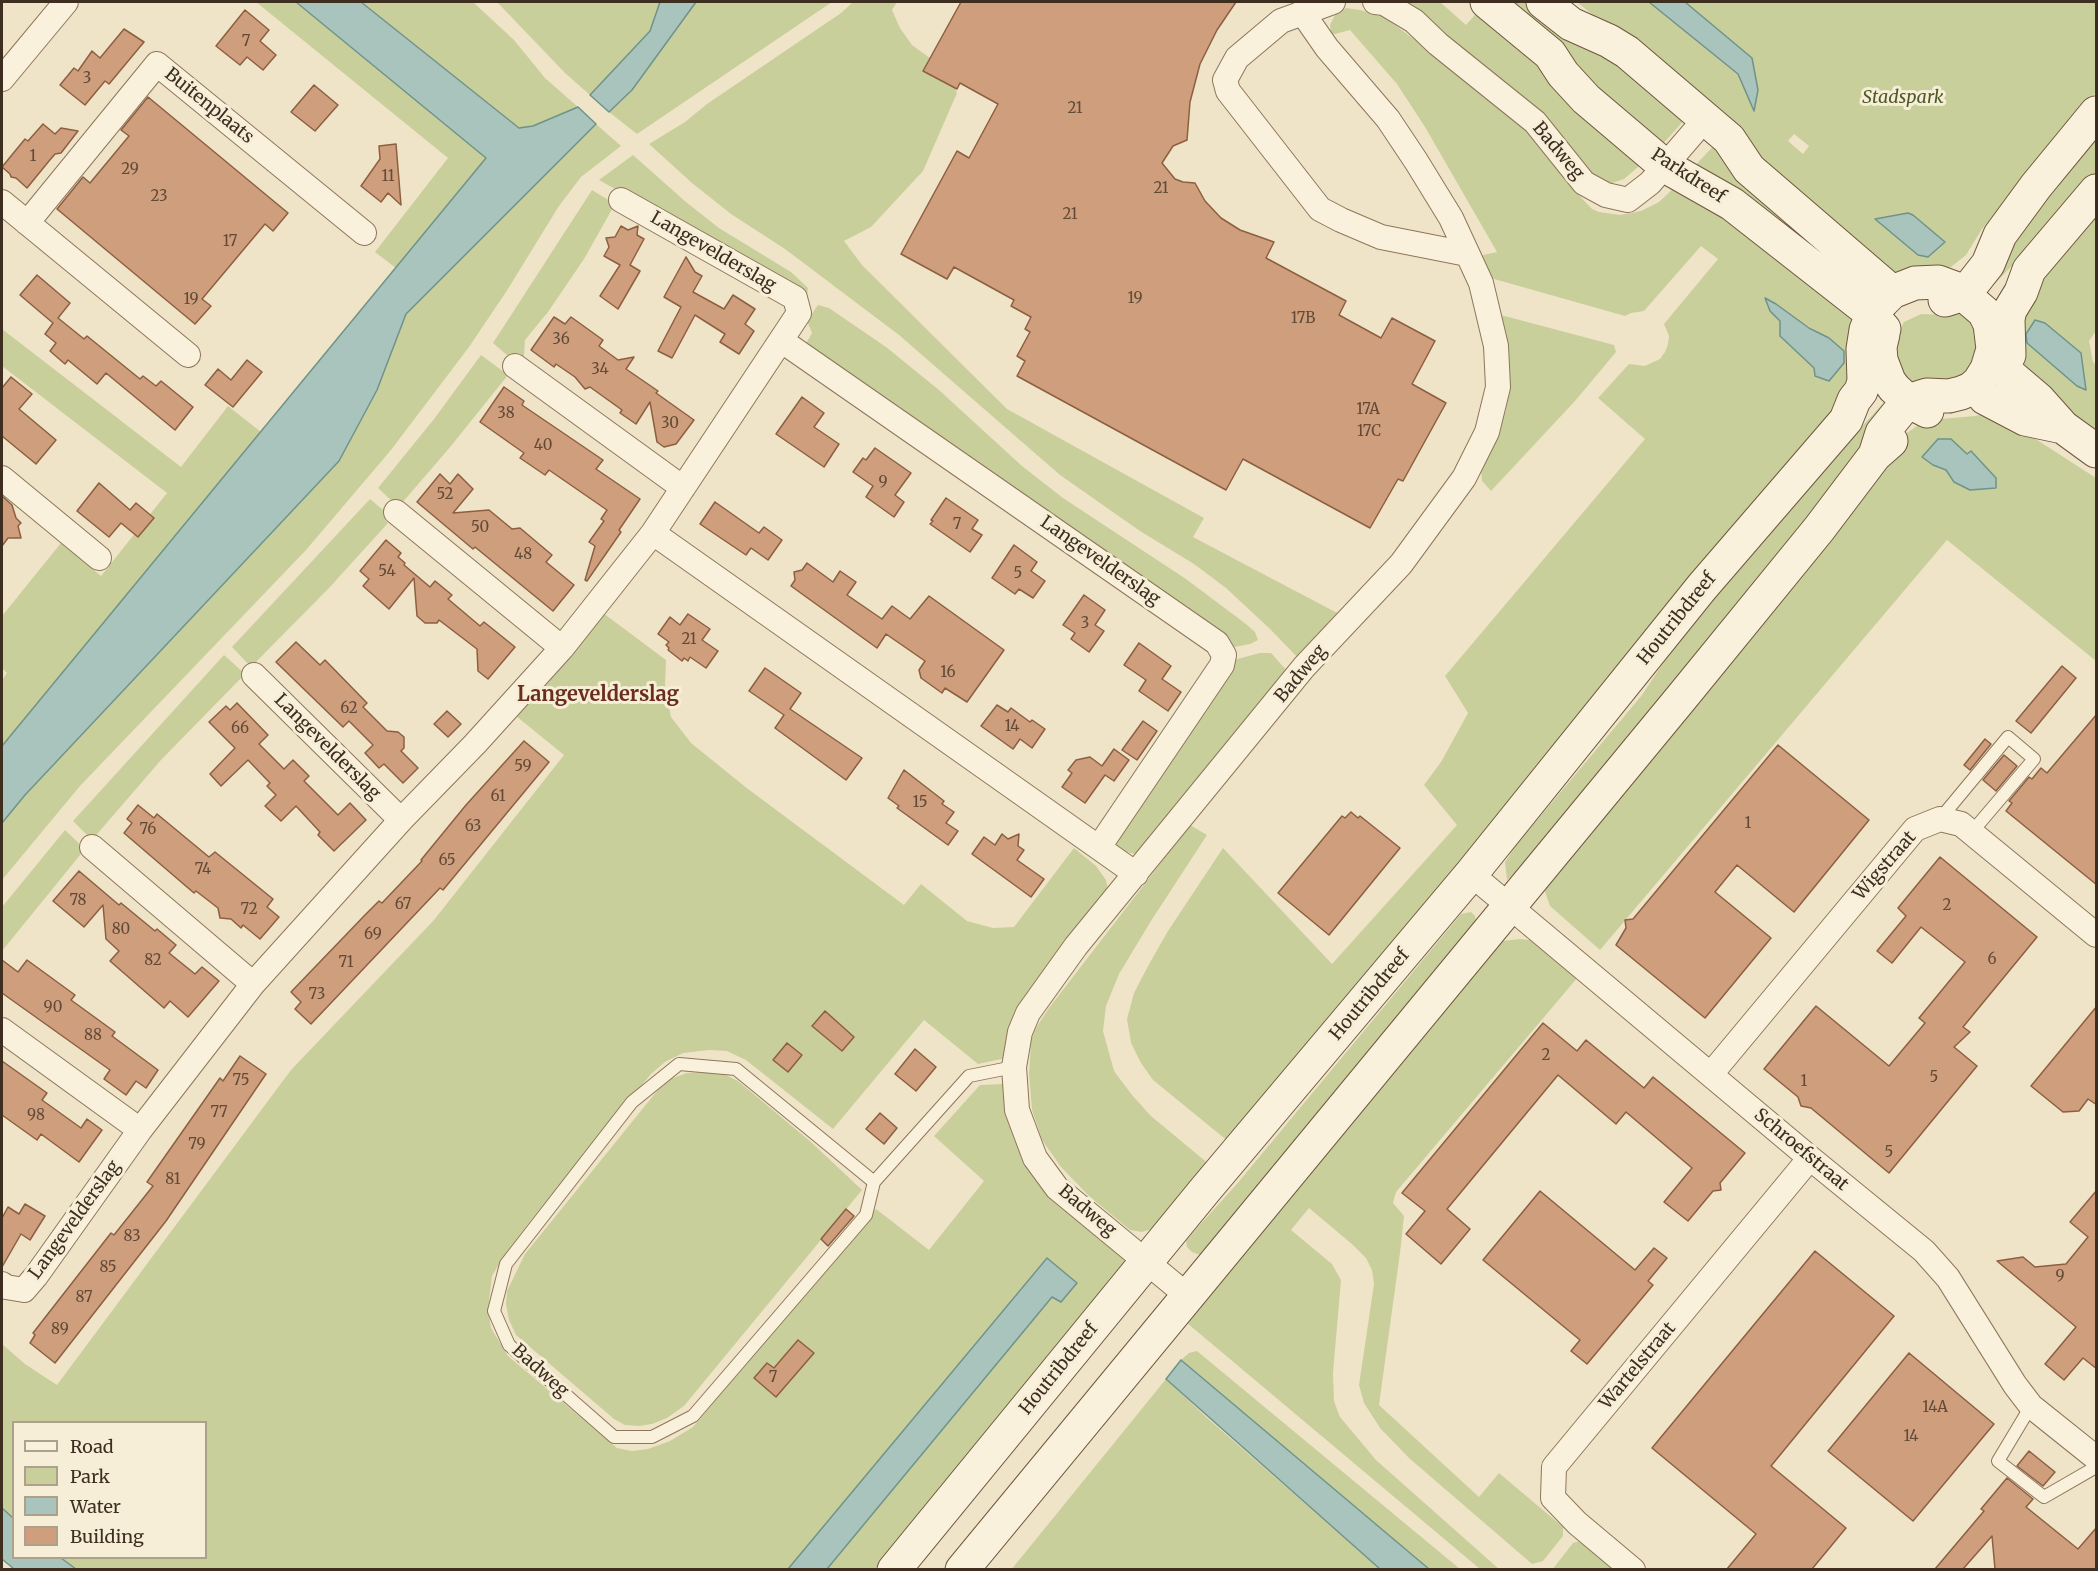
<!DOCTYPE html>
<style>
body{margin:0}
#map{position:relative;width:2098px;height:1571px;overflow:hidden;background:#f0e4c8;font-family:Merriweather,serif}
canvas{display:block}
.frame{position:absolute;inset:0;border:3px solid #3d2e20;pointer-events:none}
.legend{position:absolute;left:12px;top:1421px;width:195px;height:138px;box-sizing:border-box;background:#f7eed8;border:2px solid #ada18e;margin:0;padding:8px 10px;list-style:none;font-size:18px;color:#3d2e20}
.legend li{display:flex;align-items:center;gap:12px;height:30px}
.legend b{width:30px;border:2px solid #ada18e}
</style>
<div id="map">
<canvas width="2098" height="1571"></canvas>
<div class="frame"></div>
<ul class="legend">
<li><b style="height:8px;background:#faf1dc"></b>Road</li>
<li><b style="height:16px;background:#c9cf9b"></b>Park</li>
<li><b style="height:16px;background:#a9c4bc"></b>Water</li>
<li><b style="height:16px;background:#cf9f7d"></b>Building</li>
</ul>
</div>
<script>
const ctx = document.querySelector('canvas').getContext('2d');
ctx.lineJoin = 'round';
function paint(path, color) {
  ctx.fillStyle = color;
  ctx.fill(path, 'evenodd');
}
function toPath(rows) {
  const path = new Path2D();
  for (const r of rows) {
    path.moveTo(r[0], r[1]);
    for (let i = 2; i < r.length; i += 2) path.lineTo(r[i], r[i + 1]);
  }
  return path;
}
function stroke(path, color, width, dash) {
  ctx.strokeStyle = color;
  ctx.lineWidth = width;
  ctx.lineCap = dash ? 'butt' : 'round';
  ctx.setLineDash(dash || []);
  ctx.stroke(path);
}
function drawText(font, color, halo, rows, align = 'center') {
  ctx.font = font + ' Merriweather,serif';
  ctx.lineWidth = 6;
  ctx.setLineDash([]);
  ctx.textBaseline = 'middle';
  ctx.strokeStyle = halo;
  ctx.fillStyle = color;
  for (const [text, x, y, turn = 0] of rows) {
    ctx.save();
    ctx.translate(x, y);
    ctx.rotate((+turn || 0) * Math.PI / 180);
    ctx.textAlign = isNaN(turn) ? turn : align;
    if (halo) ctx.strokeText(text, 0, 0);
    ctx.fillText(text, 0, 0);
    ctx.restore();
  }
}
paint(toPath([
 [256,2,296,2,487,158,396,268,375,252,448,158],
 [361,2,473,2,514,40,545,78,578,107,533,126,519,128],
 [497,2,660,2,650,31,590,95,565,73],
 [696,2,832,2,637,134,609,112,632,90],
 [853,2,897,2,892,10,900,28,912,45,948,71,957,93,923,171,871,227,844,241,862,265,1007,409,1204,518,1193,537,1341,615,1300,660,1270,629,1226,588,1194,564,1140,531,1060,475,899,335,785,249,731,214,692,183,649,144,685,122,707,104,841,13],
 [1398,2,1440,2,1466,25,1481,8,1645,161,1624,179,1612,183,1598,182,1586,170,1561,135,1529,102],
 [1496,2,1534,2,1688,116,1661,146],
 [1577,2,2096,2,2096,92,1982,229,1966,255,1951,267,1939,271,1898,275,1875,267,1729,127],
 [1794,134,1809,146,1803,154,1788,141],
 [1346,8,1360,10,1384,17,1509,109,1557,159,1574,190,1592,209,1599,212,1620,215,1641,211,1659,202,1676,186,1697,196,1852,316,1854,333,1852,387,1600,699,1229,1142,1153,1080,1141,1063,1131,1043,1127,1019,1134,993,1148,966,1168,931,1223,848,1332,964,1457,825,1424,785,1441,762,1468,713,1445,676,1645,439,1598,398,1629,364,1645,366,1660,359,1665,352,1668,344,1669,336,1664,324,1718,259,1701,246,1644,311,1631,313,1625,316,1487,277,1479,256,1497,252,1425,127,1397,84,1350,30,1331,35,1330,25,1335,15],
 [1766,299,1796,320,1817,331,1814,368,1780,336,1780,321,1770,311],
 [596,124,621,146,581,177,559,206,506,292,469,347,391,450,306,550,80,786,2,880,2,823,25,795,339,461,377,390,406,314],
 [2096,134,2096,173,2069,206,1984,295,2034,210],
 [1719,140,1874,289,1691,170],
 [633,155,686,202,719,228,791,272,808,288,807,297,599,180],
 [592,190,615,204,584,259,548,312,525,340,524,356,517,364,493,343],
 [2096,213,2096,331,2089,341,2093,362,2096,365,2096,432,2029,381,2020,352,2017,331,2041,278],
 [818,305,829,308,886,347,939,390,1022,466,1063,498,1186,579,1246,624,1255,632,1258,640,1250,644,1229,648,805,345,812,333,807,321],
 [1962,312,1969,319,1974,329,1977,349,1976,356,1966,372,1955,380,1910,382,1903,375,1895,352,1896,337,1904,322,1921,314,1945,315],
 [1501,315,1614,345,1616,352,1575,401,1491,491,1482,481,1481,471,1493,447,1506,410,1509,363],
 [2,329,181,467,228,406,261,432,2,746,2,680,7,673,2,668,2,616,61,543,101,576,167,493,2,366],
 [481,355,508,375,451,446,402,503,397,506,378,488,434,419],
 [1886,400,1894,404,1837,482,1519,870,1507,880,1505,862,1517,844,1642,695,1683,633,1837,454],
 [1988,413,2000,416,2096,478,2096,661,1947,540,1600,950,1550,906,1544,889,1904,435,1921,423,1929,420,1975,416],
 [1967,454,1984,465,1996,478,1996,487,1988,488,1954,482,1946,470,1937,465],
 [370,499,389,515,385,520,388,523,329,588,251,667,232,647],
 [603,613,666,660,665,686,671,717,691,743,748,789,904,905,921,884,967,921,993,928,1014,927,1074,848,1096,866,1106,880,1108,889,1006,1058,978,1064,924,1020,833,1129,746,1060,727,1051,709,1050,683,1053,665,1062,651,1074,621,1110,531,1220,504,1256,492,1276,488,1309,491,1328,508,1356,617,1448,632,1451,648,1449,670,1441,693,1427,876,1209,929,1250,984,1181,934,1136,980,1085,1005,1084,1015,1132,1119,1252,1124,1261,1124,1270,875,1569,827,1569,1052,1296,1061,1302,1046,1258,788,1569,76,1569,61,1558,206,1558,206,1422,14,1422,13,1518,2,1508,2,1344,25,1364,57,1385,291,1070,434,920,564,755,516,716],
 [1260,653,1271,653,1289,673,1139,855,1119,850,1114,842,1230,661],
 [224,655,245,674,161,760,92,840,73,821],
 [1190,825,1207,835,1151,921,1119,974,1106,1006,1103,1031,1114,1071,1132,1095,1151,1116,1210,1165,1152,1229,1142,1232,1130,1230,1089,1196,1061,1167,1042,1140,1032,1110,1029,1074,1031,1043,1034,1031,1049,1008],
 [65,830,85,849,2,951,2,907],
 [1471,912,1475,916,1477,924,1204,1253,1200,1255,1192,1252,1187,1247,1186,1241,1197,1228,1236,1185,1461,914],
 [1520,939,1530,940,1578,977,1396,1192,1393,1203,1404,1216,1400,1253,1379,1405,1479,1497,1499,1473,1563,1527,1563,1536,1543,1561,1532,1564,1409,1458,1380,1428,1364,1403,1359,1385,1374,1284,1372,1270,1366,1258,1353,1245,1309,1208,1291,1230,1332,1264,1341,1280,1333,1373,1334,1401,1340,1417,1376,1460,1499,1569,1480,1569,1187,1323,1502,941],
 [718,1071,738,1081,811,1142,862,1190,684,1406,667,1418,652,1424,639,1426,625,1425,614,1419,516,1335,509,1320,506,1304,507,1291,525,1254,657,1091,670,1079,687,1073],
 [1197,1351,1460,1569,1429,1569,1181,1360,1189,1353],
 [1166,1379,1205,1416,1380,1569,1011,1570],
 [1580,1541,1614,1569,1552,1570,1573,1543]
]), '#c9cf9b');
const water = toPath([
 [296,2,361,2,519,128,533,126,578,107,596,124,406,314,377,390,339,461,25,795,2,823,2,746,486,158,296,2],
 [660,2,696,2,632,90,609,112,590,95,650,31,660,2],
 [1649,2,1685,2,1752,58,1758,90,1754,111,1738,74,1649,2],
 [1908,213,1913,215,1945,242,1928,257,1918,255,1875,219,1908,213],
 [1765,298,1776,304,1809,328,1829,338,1844,351,1844,363,1829,381,1815,376,1814,368,1780,336,1780,321,1770,311,1765,298],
 [2035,320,2045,323,2081,353,2086,390,2077,386,2027,343,2026,334,2035,320],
 [1938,439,1951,439,1967,454,1971,451,1996,478,1996,488,1970,490,1954,482,1946,470,1933,465,1922,457,1938,439],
 [1047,1258,1077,1283,1061,1302,1052,1297,827,1569,788,1569,1047,1258],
 [1181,1360,1429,1569,1380,1569,1166,1379,1181,1360],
 [2,1508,13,1518,14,1558,61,1558,76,1569,14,1569,2,1559,2,1508]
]);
paint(water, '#a9c4bc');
stroke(water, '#6f938a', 1.5);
const building = toPath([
 [961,2,1236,2,1217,30,1200,64,1190,102,1187,140,1173,146,1162,163,1175,179,1183,182,1195,183,1205,201,1221,218,1240,230,1274,242,1266,258,1346,301,1339,315,1381,338,1392,318,1435,341,1412,384,1446,403,1403,481,1398,479,1370,528,1243,459,1226,490,1017,376,1025,361,1017,356,1030,332,1025,329,1031,317,1011,306,1014,300,954,267,947,279,901,254,957,151,969,158,998,104,960,83,957,89,923,71,961,2],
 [245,10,269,30,260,41,276,55,263,70,247,57,240,65,216,46,245,10],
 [124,29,144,42,109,84,105,81,85,105,60,85,74,68,78,71,92,51,100,58,124,29],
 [314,85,338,105,315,131,291,112,314,85],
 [148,97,288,213,273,231,265,224,202,299,211,306,195,324,57,209,83,177,90,183,129,136,121,130,148,97],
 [43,124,55,134,61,128,78,131,61,153,55,154,49,161,27,188,16,178,11,177,10,174,2,167,25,139,28,141,43,124],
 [396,144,401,205,388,193,381,202,361,186,380,159,379,146,396,144],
 [621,226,628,230,638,226,637,235,644,239,630,265,640,271,618,309,600,296,620,265,604,256,609,247,606,238,615,237,621,226],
 [686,257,695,272,702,276,693,292,724,309,733,295,755,309,745,324,754,331,739,354,720,342,725,334,695,315,672,358,658,351,681,307,664,297,686,257],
 [37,275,70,303,58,318,84,339,87,336,140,379,143,376,156,386,161,381,193,407,175,430,106,373,97,384,68,360,65,364,50,351,56,343,45,334,53,323,20,295,37,275],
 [554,317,565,324,571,317,603,340,599,346,618,360,634,357,626,369,658,391,656,393,694,420,676,444,664,447,657,442,650,402,636,424,620,413,622,410,590,387,585,389,575,377,556,364,554,367,531,350,554,317],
 [247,360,262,372,233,407,205,385,218,369,231,380,247,360],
 [11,377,32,394,19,409,56,440,36,464,2,436,2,388,11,377],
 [504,387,524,401,522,405,603,460,596,469,640,499,619,530,621,532,587,581,585,580,595,546,589,542,604,521,601,519,607,510,549,470,545,475,520,458,524,453,480,422,504,387],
 [802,397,824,413,814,427,839,444,824,467,776,434,802,397],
 [875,448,911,473,895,495,904,502,894,517,866,497,873,486,853,472,863,458,866,460,875,448],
 [440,474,450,484,458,474,473,489,453,513,489,510,512,529,520,528,552,555,546,562,574,585,553,611,475,547,473,549,417,502,440,474],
 [99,483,130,510,136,503,154,518,138,537,121,523,109,537,77,511,99,483],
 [2,496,12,505,16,518,21,523,18,526,21,538,8,538,2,546,2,496],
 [946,498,978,520,972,529,982,535,970,552,930,524,933,521,931,520,946,498],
 [715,502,759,533,764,527,782,540,768,560,751,548,746,555,700,524,715,502],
 [386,540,401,553,398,557,405,563,404,565,430,587,435,581,452,595,448,599,480,626,484,622,515,647,488,679,478,671,477,649,439,620,437,623,425,623,417,616,414,578,389,609,363,586,369,579,360,571,386,540],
 [1014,545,1037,562,1031,571,1045,581,1033,598,1019,589,1015,594,992,578,1014,545],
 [807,563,833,582,840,571,856,582,847,595,882,619,892,606,910,619,929,596,1004,650,967,702,945,688,942,693,921,678,919,670,925,661,886,634,877,648,791,586,795,580,794,572,802,570,807,563],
 [1084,595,1105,610,1095,625,1104,631,1089,652,1071,639,1075,633,1063,625,1084,595],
 [688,614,710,629,702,640,718,651,706,668,690,657,688,661,684,658,682,661,668,650,669,648,666,645,669,642,658,634,670,617,680,625,688,614],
 [296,642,320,665,325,660,367,703,363,707,387,731,398,732,404,737,404,748,401,751,418,768,403,783,384,764,379,768,365,753,373,745,349,721,343,727,276,662,296,642],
 [1139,643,1171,666,1162,679,1181,692,1168,711,1139,691,1146,680,1124,665,1139,643],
 [2062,666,2076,678,2031,733,2016,721,2062,666],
 [765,668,801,693,790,709,862,758,846,780,775,728,784,715,749,691,765,668],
 [237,703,268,735,259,744,284,769,293,760,309,776,304,781,338,815,350,803,366,820,334,851,318,835,320,832,296,806,281,821,265,806,276,795,267,786,270,783,248,760,221,786,210,774,235,748,209,722,226,706,230,710,237,703],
 [997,705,1008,712,1011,708,1030,722,1032,720,1045,729,1032,748,1020,739,1013,749,981,726,997,705],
 [447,711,461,724,448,737,434,724,447,711],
 [2097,714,2097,885,2006,811,2012,803,2009,801,2029,777,2032,779,2041,768,2047,773,2097,714],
 [1143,721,1157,731,1137,760,1122,750,1143,721],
 [1985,739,1991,744,1970,770,1964,765,1985,739],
 [524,741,549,762,443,890,440,888,311,1024,295,1009,301,1002,291,992,365,915,379,901,382,903,422,861,421,860,466,805,524,741],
 [1778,745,1869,820,1794,912,1737,865,1715,892,1771,938,1705,1018,1616,945,1626,928,1625,920,1633,919,1778,745],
 [1114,749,1129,760,1114,781,1105,775,1085,803,1062,787,1072,773,1068,770,1076,760,1090,757,1102,766,1114,749],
 [2004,755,2017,766,1996,791,1983,780,2004,755],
 [904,770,944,801,942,804,954,812,946,823,958,831,948,845,897,808,899,806,888,798,904,770],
 [138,805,154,818,157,814,209,857,215,852,273,899,267,907,279,917,260,939,243,925,241,928,231,919,220,918,218,908,196,891,194,893,124,833,132,823,127,819,138,805],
 [1351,812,1358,818,1360,816,1400,848,1329,935,1278,893,1342,816,1345,818,1351,812],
 [1002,834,1008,839,1019,834,1018,846,1024,850,1017,860,1044,879,1031,897,972,854,984,837,995,845,1002,834],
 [1940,857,2037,937,1963,1027,1970,1032,1954,1047,1977,1066,1889,1173,1811,1108,1801,1106,1798,1097,1764,1069,1816,1006,1889,1066,1925,1023,1919,1018,1965,962,1921,927,1892,963,1877,951,1906,916,1898,908,1940,857],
 [79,871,119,905,121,903,155,931,157,929,176,945,169,953,195,974,202,967,219,981,188,1017,170,1001,164,1008,110,961,119,951,106,939,103,905,84,927,53,901,79,871],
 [2,960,18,972,27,960,75,995,71,1000,115,1032,112,1036,158,1070,146,1088,136,1081,126,1095,104,1079,110,1070,2,993,2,960],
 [2097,1006,2097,1105,2088,1099,2079,1111,2063,1112,2031,1086,2097,1006],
 [825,1011,854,1037,842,1051,812,1026,825,1011],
 [1543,1023,1577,1051,1586,1040,1644,1088,1653,1077,1745,1153,1720,1183,1721,1190,1713,1191,1688,1221,1664,1202,1692,1168,1626,1112,1616,1124,1558,1075,1447,1209,1470,1229,1441,1264,1406,1234,1425,1211,1402,1193,1543,1023],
 [787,1043,802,1055,788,1072,773,1060,787,1043],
 [915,1049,936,1067,916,1091,895,1074,915,1049],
 [240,1056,266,1074,166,1221,55,1363,30,1343,35,1335,33,1333,111,1233,114,1235,153,1186,147,1182,220,1078,223,1081,240,1056],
 [2,1061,47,1093,42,1100,81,1128,87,1119,102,1130,79,1162,41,1134,37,1140,2,1115,2,1061],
 [880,1113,897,1128,884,1144,866,1129,880,1113],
 [2097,1190,2097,1369,2083,1358,2064,1380,2045,1364,2076,1327,1997,1261,2023,1257,2035,1267,2066,1264,2088,1237,2070,1222,2097,1190],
 [1540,1191,1635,1270,1654,1248,1667,1258,1648,1281,1653,1285,1587,1364,1571,1351,1580,1340,1483,1260,1540,1191],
 [25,1204,45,1216,30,1240,21,1234,2,1267,2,1218,8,1207,19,1214,25,1204],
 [846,1209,854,1216,828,1246,821,1239,846,1209],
 [1815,1251,1894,1316,1771,1466,1846,1528,1812,1569,1727,1569,1756,1534,1652,1448,1815,1251],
 [798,1340,814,1353,776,1397,754,1378,767,1363,774,1368,798,1340],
 [1909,1353,1994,1424,1913,1521,1828,1451,1909,1353],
 [2029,1451,2055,1472,2043,1486,2017,1466,2029,1451],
 [2007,1478,2033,1499,2026,1507,2078,1549,2097,1527,2097,1569,1995,1569,1992,1536,1963,1569,1935,1569,1984,1511,1981,1509,2007,1478]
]);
paint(building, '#cf9f7d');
stroke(building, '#8d5f41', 1.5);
const lane = toPath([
 [1940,819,2008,737,2034,759,1971,833],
 [874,1182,736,1069,679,1064,632,1102,506,1264,494,1311,509,1345,614,1437,652,1437,693,1416,866,1215,874,1182,969,1076,1014,1067],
 [2031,1406,1998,1461,2044,1497,2096,1467]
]);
const street = toPath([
 [1333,2,1281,21,1237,58,1225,80,1228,91,1320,209,1341,220,1381,237,1467,254],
 [1375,2,1384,3,1414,21,1438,44,1535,122,1584,183,1606,195,1628,200,1650,183,1706,118],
 [2,79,66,2],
 [2,202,188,355],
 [27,223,157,64,364,233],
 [782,341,1217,643,1224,655,1222,665,1099,847],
 [515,366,683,488],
 [2,478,99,558],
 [396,512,562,648],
 [653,533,1136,874],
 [254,675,401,820],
 [92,847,253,984],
 [1471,874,1810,1158,1924,1251,1948,1278,2015,1385,2031,1406,2096,1458],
 [2,1030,140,1130],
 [1711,1074,1915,829,1940,819,1961,824,2096,935],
 [2,1284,6,1287,24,1290,36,1276,140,1130,253,984,401,820,475,744,562,648,653,533,799,313,795,298,621,200],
 [1189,1297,1057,1188,1035,1158,1017,1110,1014,1067,1020,1032,1028,1013,1076,946,1304,667,1401,564,1464,478,1487,432,1498,387,1496,346,1481,283,1451,218,1416,161,1388,119,1327,48,1302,12],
 [1633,1570,1577,1523,1553,1498,1554,1467,1810,1158]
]);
const secondary = toPath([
 [1487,2,1550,54,1563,74,1586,99,1665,166,1732,204,1866,309,1884,329],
 [1543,2,1571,24,1609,41,1627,52,1729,139,1749,169,1892,292],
 [1945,300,1964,294,1970,287,1988,264,2000,235,2036,186,2096,113],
 [1883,334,1880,347,1881,360,1889,381,1894,388,1908,401,1927,411],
 [2009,355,2008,319,2010,310,2021,292,2029,270,2096,191],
 [1991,359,2038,399,2063,427,2096,451],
 [1985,398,2025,419,2063,427],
 [894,1570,1205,1190,1471,874,1702,587,1846,420,1854,400,1861,391,1864,381,1863,349,1866,330,1872,315,1882,302,1892,292,1915,283,1938,282,1957,289,1984,312,1990,324,1993,349,1987,369,1979,382,1971,389,1961,393,1949,396,1927,395,1908,401,1882,433,1875,455],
 [962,1570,1682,697,1819,529,1875,455,1891,441]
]);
stroke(lane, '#8d765c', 14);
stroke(street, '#8d765c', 26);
stroke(secondary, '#6f573f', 35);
stroke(lane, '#faf1dc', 12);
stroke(street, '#faf1dc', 24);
stroke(secondary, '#faf1dc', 33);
drawText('15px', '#624a37', null, [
 ["7",246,42],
 ["3",87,79],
 ["21",1075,109],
 ["1",33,157],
 ["29",130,170],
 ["11",388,177],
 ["21",1161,189],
 ["23",159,197],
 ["21",1070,215],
 ["17",230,242],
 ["19",1135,299],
 ["19",191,300],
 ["17B",1303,319],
 ["36",561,340],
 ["34",600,370],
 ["17A",1368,410],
 ["38",506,414],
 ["30",670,424],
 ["17C",1369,432],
 ["40",543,446],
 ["9",883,483],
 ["52",445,495],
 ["7",957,525],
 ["50",480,528],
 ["48",523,555],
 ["54",387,572],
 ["5",1018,574],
 ["3",1085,624],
 ["21",689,640],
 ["16",948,673],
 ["62",349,709],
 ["14",1012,727],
 ["66",240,729],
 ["59",523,767],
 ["61",498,797],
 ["15",920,803],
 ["1",1748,824],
 ["63",473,827],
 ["76",148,830],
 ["65",447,861],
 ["74",203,870],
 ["78",78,901],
 ["67",403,905],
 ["2",1947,906],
 ["72",249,910],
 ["80",121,930],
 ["69",373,935],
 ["6",1992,960],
 ["82",153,961],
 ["71",346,963],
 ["73",317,995],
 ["90",53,1008],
 ["88",93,1036],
 ["2",1546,1056],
 ["5",1934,1078],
 ["75",241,1081],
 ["1",1804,1082],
 ["77",219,1113],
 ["98",36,1116],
 ["79",197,1145],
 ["5",1889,1153],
 ["81",173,1180],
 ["83",132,1237],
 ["85",108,1268],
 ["9",2060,1277],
 ["87",84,1298],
 ["89",60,1330],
 ["7",773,1378],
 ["14A",1935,1408],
 ["14",1911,1437]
]);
drawText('italic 18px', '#4d5a26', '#f7eed8', [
 ["Stadspark",1903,98]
]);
drawText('18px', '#3d2e20', '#f7eed8', [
 ["Buitenplaats",209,106,39],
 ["Badweg",1558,151,50],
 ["Parkdreef",1688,176,33],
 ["Langevelderslag",713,252,30],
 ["Langevelderslag",1100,561,35],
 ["Houtribdreef",1677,619,-51],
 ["Badweg",1301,674,-50],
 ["Langevelderslag",327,747,45],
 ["Wigstraat",1885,866,-49],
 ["Houtribdreef",1370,995,-50],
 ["Schroefstraat",1801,1150,40],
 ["Badweg",1087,1211,40],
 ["Langevelderslag",75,1220,-54],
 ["Wartelstraat",1638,1366,-50],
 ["Houtribdreef",1059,1369,-51],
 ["Badweg",540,1371,42]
]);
drawText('bold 20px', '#6b2e1e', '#f7eed8', [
 ["Langevelderslag",598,695]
]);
</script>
